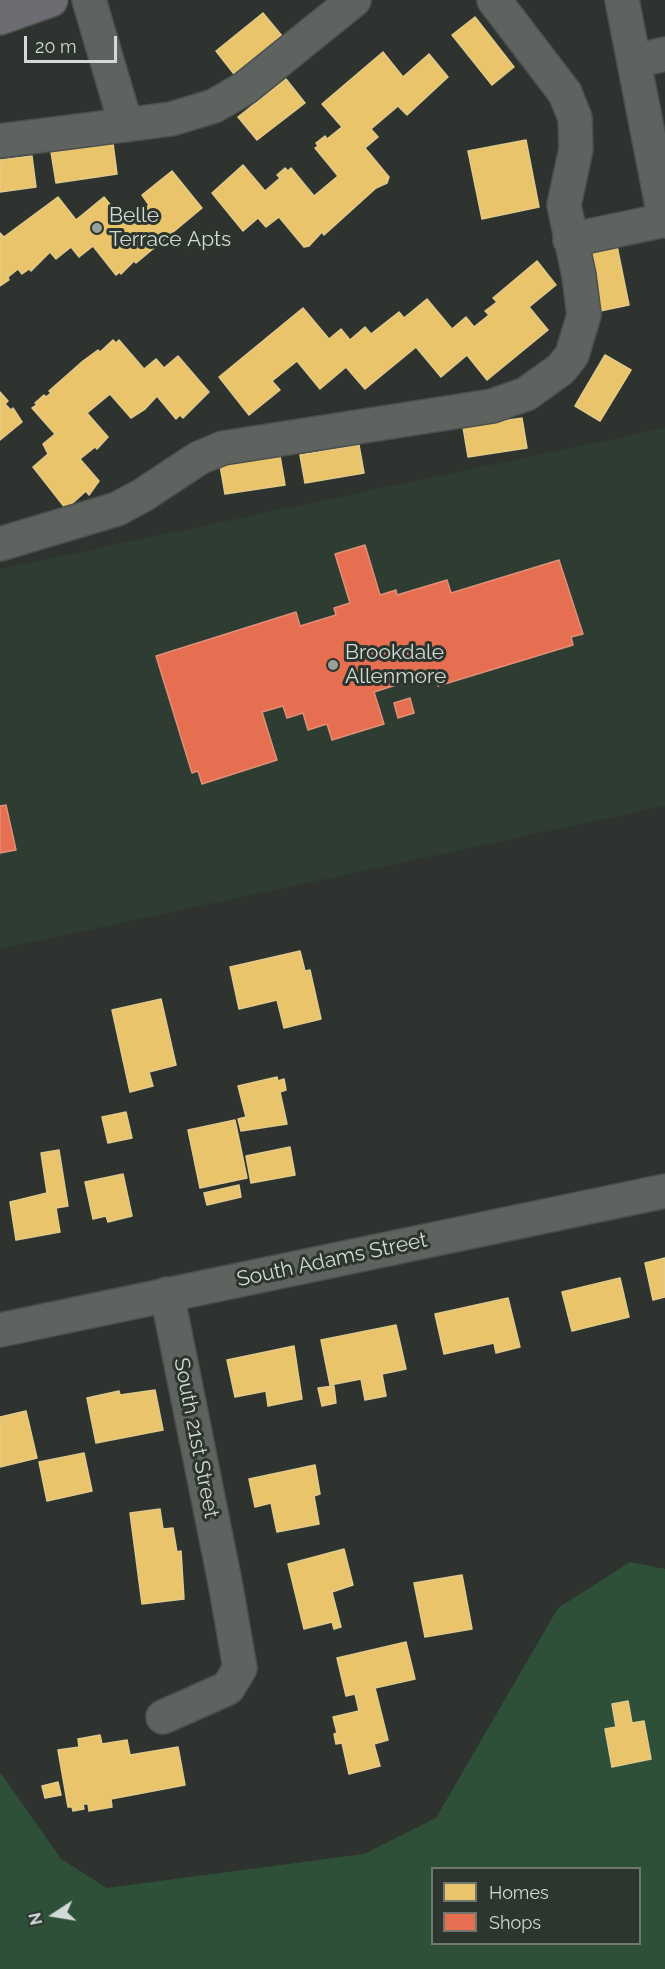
<!DOCTYPE html>
<style>
body{margin:0}
#map{position:relative;width:665px;height:1969px;overflow:hidden;background:#2e332f;font-family:Raleway,sans-serif}
canvas{display:block}
.legend{position:absolute;left:431px;top:1867px;width:210px;height:78px;box-sizing:border-box;background:#2c352e;border:2px solid #6f7770;margin:0;padding:8px 10px;list-style:none;font-size:18px;color:#d3d9d4}
.legend li{display:flex;align-items:center;gap:12px;height:30px}
.legend b{width:30px;border:2px solid #6f7770}
.north{position:absolute;left:24px;top:1885px;width:60px;height:60px;-webkit-text-stroke:4px #2c352e;paint-order:stroke;rotate:258deg;font-size:16px;font-weight:700;line-height:24px;text-align:center;color:#d3d9d4}
.north::after{content:'';display:block;margin:auto;width:21px;height:27px;background:#d3d9d4;clip-path:polygon(50% 0,100% 100%,50% 72%,0 100%)}
.scale{position:absolute;left:24px;top:36px;width:93px;height:27px;box-sizing:border-box;border:3px solid #d3d9d4;border-top:0;padding-left:8px;font-size:18px;line-height:21px;white-space:nowrap;color:#d3d9d4;-webkit-text-stroke:4px #2c352e;paint-order:stroke}
</style>
<div id="map">
<canvas width="665" height="1969"></canvas>
<ul class="legend">
<li><b style="height:16px;background:#e9c46a"></b>Homes</li>
<li><b style="height:16px;background:#e76f51"></b>Shops</li>
</ul>
<div class="north">N</div>
<div class="scale">20 m</div>
</div>
<script>
const ctx = document.querySelector('canvas').getContext('2d');
ctx.lineJoin = 'round';
function paint(path, color) {
  ctx.fillStyle = color;
  ctx.fill(path, 'evenodd');
}
function toPath(rows) {
  const path = new Path2D();
  for (const r of rows) {
    path.moveTo(r[0], r[1]);
    for (let i = 2; i < r.length; i += 2) path.lineTo(r[i], r[i + 1]);
  }
  return path;
}
function stroke(path, color, width, dash) {
  ctx.strokeStyle = color;
  ctx.lineWidth = width;
  ctx.lineCap = dash ? 'butt' : 'round';
  ctx.setLineDash(dash || []);
  ctx.stroke(path);
}
function drawText(font, color, halo, rows, align = 'center') {
  ctx.font = font + ' Raleway,sans-serif';
  ctx.lineWidth = 6;
  ctx.setLineDash([]);
  ctx.textBaseline = 'middle';
  ctx.strokeStyle = halo;
  ctx.fillStyle = color;
  for (const [text, x, y, turn = 0] of rows) {
    ctx.save();
    ctx.translate(x, y);
    ctx.rotate((+turn || 0) * Math.PI / 180);
    ctx.textAlign = isNaN(turn) ? turn : align;
    if (halo) ctx.strokeText(text, 0, 0);
    ctx.fillText(text, 0, 0);
    ctx.restore();
  }
}
paint(toPath([
 [665,428,665,806,0,949,0,569]
]), '#2e3c32');
paint(toPath([
 [630,1562,665,1569,665,1969,0,1969,0,1772,61,1859,107,1888,364,1854,436,1818,558,1608],
 [432,1868,640,1868,640,1944,432,1944]
]), '#2e5039');
const homes = toPath([
 [263,13,282,36,234,74,216,51,263,13],
 [475,17,514,67,492,85,452,35,475,17],
 [383,52,403,77,429,54,448,77,407,115,398,106,371,129,378,137,365,148,389,177,387,183,376,188,324,235,322,232,309,246,304,247,279,217,266,227,258,218,243,231,212,193,243,165,265,191,280,178,277,175,285,168,288,171,291,168,314,196,338,176,315,148,318,146,316,143,325,136,327,139,342,127,322,104,383,52],
 [286,79,305,103,257,140,238,117,286,79],
 [526,140,539,207,482,219,468,151,526,140],
 [113,143,117,174,56,183,51,152,113,143],
 [32,156,36,187,0,192,0,160,32,156],
 [172,171,202,208,136,263,134,261,121,274,120,272,116,275,93,246,79,257,71,247,56,259,50,252,31,271,29,269,22,274,18,269,8,277,9,280,0,286,0,233,4,237,58,197,76,220,104,197,125,223,149,205,142,195,172,171],
 [617,246,629,305,600,311,588,251,617,246],
 [537,261,556,285,529,307,548,330,487,380,467,355,441,377,416,347,365,389,346,367,320,389,297,361,272,381,280,390,249,415,219,377,303,308,329,339,341,329,350,340,365,327,371,334,399,312,404,318,427,299,452,329,466,317,474,327,489,315,485,311,497,302,493,298,537,261],
 [113,340,116,343,119,340,144,369,156,359,164,368,178,356,209,392,183,418,180,415,176,419,157,396,145,409,131,418,110,394,87,413,108,437,97,449,95,447,80,459,99,481,89,495,86,491,66,509,33,467,48,454,43,444,55,434,32,408,37,405,35,403,44,395,46,397,51,393,49,391,83,361,98,350,100,352,113,340],
 [605,355,631,370,600,421,575,406,605,355],
 [0,392,8,401,5,404,11,410,13,408,22,422,0,440,0,392],
 [522,418,527,448,468,457,463,427,522,418],
 [359,445,364,473,305,483,300,455,359,445],
 [280,456,285,485,225,494,220,465,280,456],
 [300,951,305,971,310,970,321,1019,284,1028,277,1000,239,1009,230,967,300,951],
 [161,999,176,1065,149,1072,153,1086,130,1092,112,1010,161,999],
 [277,1077,278,1081,284,1079,286,1090,280,1092,287,1124,241,1131,238,1119,246,1117,238,1086,277,1077],
 [126,1112,132,1138,108,1143,102,1117,126,1112],
 [235,1120,247,1178,200,1188,188,1130,235,1120],
 [290,1147,295,1175,251,1183,246,1156,290,1147],
 [59,1150,68,1206,56,1208,60,1232,16,1240,10,1202,47,1193,41,1153,59,1150],
 [123,1174,132,1216,108,1222,106,1216,93,1219,85,1182,123,1174],
 [239,1185,241,1197,207,1205,204,1193,239,1185],
 [665,1258,665,1297,653,1300,645,1263,665,1258],
 [620,1278,629,1317,572,1331,562,1292,620,1278],
 [508,1298,520,1347,496,1353,494,1343,444,1354,435,1314,508,1298],
 [396,1325,406,1369,382,1374,386,1396,365,1400,361,1379,330,1385,321,1340,396,1325],
 [294,1346,302,1399,268,1406,266,1391,235,1397,227,1360,294,1346],
 [334,1386,336,1403,322,1406,318,1388,334,1386],
 [155,1390,163,1430,96,1443,87,1398,119,1391,120,1395,155,1390],
 [26,1411,37,1458,0,1467,0,1417,26,1411],
 [84,1453,92,1491,47,1501,39,1462,84,1453],
 [315,1465,320,1494,314,1496,319,1524,277,1532,271,1503,255,1507,249,1479,315,1465],
 [160,1509,163,1529,173,1528,177,1552,181,1551,184,1599,142,1604,130,1513,160,1509],
 [344,1549,353,1585,332,1592,341,1627,334,1629,332,1622,304,1629,288,1564,344,1549],
 [462,1575,472,1629,425,1637,414,1583,462,1575],
 [406,1642,415,1679,375,1688,388,1740,374,1744,380,1766,349,1774,342,1743,336,1744,334,1734,337,1733,333,1717,359,1711,355,1694,346,1696,337,1658,406,1642],
 [628,1701,632,1723,644,1721,651,1759,612,1767,605,1729,616,1727,612,1704,628,1701],
 [100,1735,102,1744,127,1740,130,1755,178,1747,185,1785,111,1799,112,1807,89,1811,88,1804,83,1804,84,1809,73,1811,72,1807,68,1807,58,1750,79,1747,78,1739,100,1735],
 [58,1782,61,1795,45,1798,42,1786,58,1782]
]);
paint(homes, '#e9c46a');
stroke(homes, '#e2ca8a', 1.5);
const shops = toPath([
 [365,545,380,595,396,590,397,595,447,580,451,593,559,560,583,634,571,637,573,645,438,686,434,673,374,692,384,724,332,740,327,724,308,730,303,713,287,718,283,706,262,712,277,760,202,784,198,771,192,773,156,656,296,612,300,626,336,615,334,608,350,603,335,554,365,545],
 [410,698,414,713,398,718,394,703,410,698],
 [6,805,16,850,0,853,0,806,6,805]
]);
paint(shops, '#e76f51');
stroke(shops, '#e18f78', 1.5);
const minor = toPath([
 [89,0,126,125],
 [622,0,665,221],
 [634,61,665,54],
 [0,141,171,119,214,106,245,88,354,0],
 [570,240,665,220],
 [0,544,117,509,143,495,199,458,223,448,492,406,526,394,561,369,572,355,584,315,579,276,564,205,576,149,575,118,565,93,494,0],
 [0,1330,665,1191],
 [163,1717,228,1688,240,1668,225,1582,167,1294]
]);
const major = toPath([
 [0,18,51,0]
]);
stroke(minor, '#4c504d', 36);
stroke(major, '#4c504d', 36);
stroke(minor, '#5e6360', 33);
stroke(major, '#6c6c72', 33);
for (const [x, y, r, color] of [
 [97,228,6,"#999f9a"],
 [333,665,6,"#999f9a"]
]) {
  const dot = new Path2D();
  dot.arc(x, y, r, 0, 2 * Math.PI);
  ctx.fillStyle = color;
  ctx.fill(dot);
  stroke(dot, '#2c352e', 2);
}
drawText('21px', '#d3d9d4', '#2c352e', [
 ["Belle",109,216],
 ["Terrace Apts",109,240],
 ["Brookdale",345,653],
 ["Allenmore",345,677]
], 'left');
drawText('21px', '#d3d9d4', '#2c352e', [
 ["South Adams Street",332,1260,-12],
 ["South 21st Street",196,1438,79]
]);
</script>
